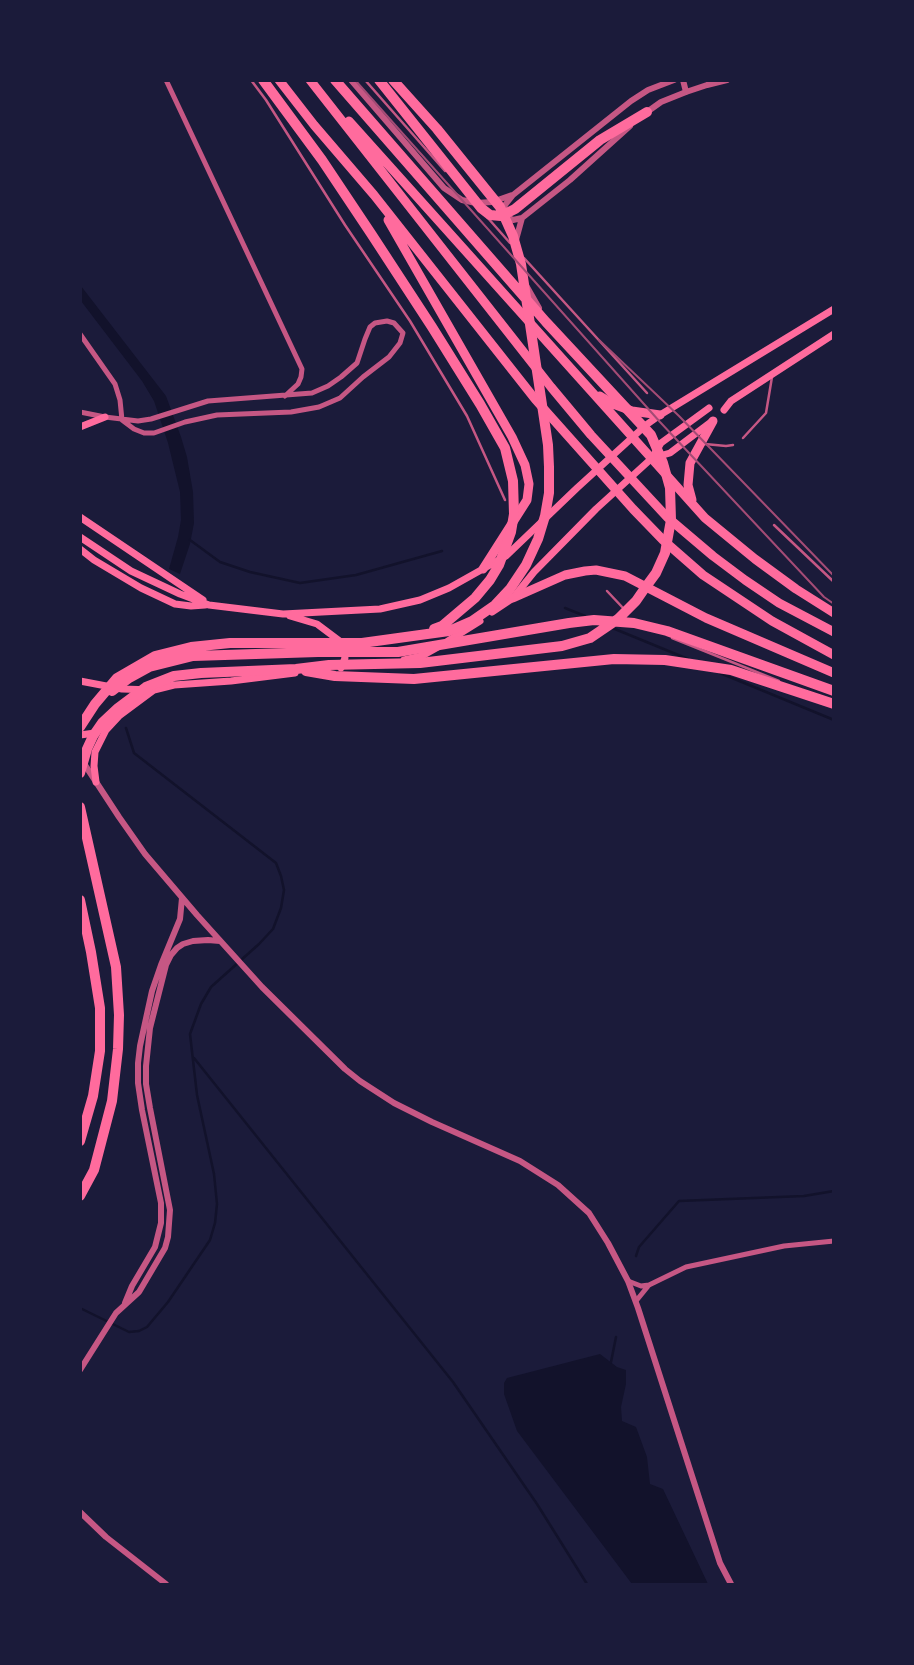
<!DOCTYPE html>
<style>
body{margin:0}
#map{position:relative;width:914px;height:1665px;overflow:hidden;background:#1b1b3a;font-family:Arial,sans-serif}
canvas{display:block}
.frame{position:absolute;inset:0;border:82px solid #1b1b3a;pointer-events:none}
</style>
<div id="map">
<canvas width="914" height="1665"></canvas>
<div class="frame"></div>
</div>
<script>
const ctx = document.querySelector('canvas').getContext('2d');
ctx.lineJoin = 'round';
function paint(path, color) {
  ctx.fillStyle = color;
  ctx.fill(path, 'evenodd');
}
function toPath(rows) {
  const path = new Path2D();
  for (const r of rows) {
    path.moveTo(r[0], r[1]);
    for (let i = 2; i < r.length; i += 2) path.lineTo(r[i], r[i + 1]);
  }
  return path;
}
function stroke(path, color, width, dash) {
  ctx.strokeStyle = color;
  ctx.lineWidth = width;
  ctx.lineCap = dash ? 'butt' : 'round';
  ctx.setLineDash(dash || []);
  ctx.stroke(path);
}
paint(toPath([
 [81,286,166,396,181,437,187,457,193,492,194,523,190,544,180,574,169,569,178,537,181,520,180,492,168,443,154,401,142,381,81,301],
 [600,1354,617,1367,626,1370,626,1384,621,1407,622,1421,636,1427,647,1457,650,1484,663,1489,708,1584,632,1584,517,1431,504,1394,504,1383,507,1378]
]), '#12122b');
stroke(toPath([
 [190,540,220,562,250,572,300,583,356,575,442,551],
 [565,608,585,616],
 [610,627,688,659],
 [720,673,834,720],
 [194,1058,453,1382,537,1504,587,1584],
 [636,1256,639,1247,679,1201,804,1196,834,1191],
 [80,1308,129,1332,139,1331,147,1327,168,1302,210,1240,215,1223,217,1204,214,1174,197,1095,190,1034,201,1004,211,987,259,944,273,929,281,908,284,890,281,876,276,863,134,753,126,728],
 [611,1362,616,1337]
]), '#12122b', 2.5);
stroke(toPath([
 [251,80,266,100,345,225,410,321,467,416,505,500],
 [365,80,445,171],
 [487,217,510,243],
 [524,258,647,393],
 [743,438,766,413,772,377],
 [705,444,726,446,733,445],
 [774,525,834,582],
 [607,591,624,609],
 [672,638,779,681]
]), '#c65784', 2.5);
stroke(toPath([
 [166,80,302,369,301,377,298,384,285,396],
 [80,334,115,384,120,400,122,420],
 [80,412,105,417,138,421,151,419,208,401,312,393,328,386,341,377,357,363,365,339,370,327,375,323,387,321,394,323,403,333,400,343,389,357,363,377,340,398,319,407,291,412,217,415,185,422,154,433,144,433,134,429,122,420],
 [628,1281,641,1286,649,1285],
 [636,1301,649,1285,686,1267,784,1246,834,1241]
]), '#c65784', 5);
stroke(toPath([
 [351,80,444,188,462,200,476,203,492,202,512,195],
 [683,80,686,92],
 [647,112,661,102,686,92,707,85,727,80],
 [630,126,570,180,522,218,513,220,506,216,504,209,505,205,513,195,631,101,648,90,674,80],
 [516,240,522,218],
 [527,287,539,308],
 [83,762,119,817,145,854,197,915,262,987,345,1069,360,1081,394,1103,432,1122,520,1161,558,1185,589,1213,608,1243,628,1281,638,1308,720,1563,731,1584],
 [125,1303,132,1286,155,1247,161,1223,161,1203,142,1110,138,1083,138,1063,140,1046,152,991,161,965,180,919,182,898],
 [80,1370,116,1313,139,1292,165,1248,168,1237,170,1210,150,1108,146,1084,146,1066,150,1028,166,965,171,955,177,948,183,944,193,941,208,940,220,941],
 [80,1512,106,1537,166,1584]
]), '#c65784', 6);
stroke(toPath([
 [724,410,731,401,834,334],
 [80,427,105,417],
 [656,457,670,453,711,422],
 [80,517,203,600],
 [80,537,131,571,180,594,209,605,283,614,380,609,420,600,449,588,506,556,577,488,646,425,660,415,834,309],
 [80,549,94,560,141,588,175,604,191,606,205,605],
 [492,612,513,598,534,572,596,509,652,458,661,443,709,408],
 [290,616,317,624,341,642,345,658,341,668],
 [448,641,480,621],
 [404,660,422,656,438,647],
 [80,681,122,689,154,690,174,685,231,681,295,673],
 [80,735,95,733],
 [96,782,94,766,95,752,106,730,119,716,154,690]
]), '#ff6b9d', 7);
stroke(toPath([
 [279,80,314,125,374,195,535,399,633,509,663,540,703,575,772,621,834,655],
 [310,80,551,387,591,435,667,517,713,556,745,580,779,603,834,632],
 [349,121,705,518,755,559,796,589,834,613],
 [388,220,512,437,525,465,529,484,527,500,483,569],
 [600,396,613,404,632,411,660,415],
 [692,500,688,485,690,463,713,421],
 [513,598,565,575,585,571,596,570,625,576,706,618,834,673]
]), '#ff6b9d', 9);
stroke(toPath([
 [263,80,322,160,372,235,432,327,480,404,505,448,513,481,514,514,511,532,499,565,490,580,475,598,442,626,434,629],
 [379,80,481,208,490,215,501,216,515,209,600,140,647,112],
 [306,671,335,676,414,679,614,659,665,660,731,670,834,704],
 [112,691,129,678,149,667,193,656,318,652,398,652,569,623,594,620,634,623,667,631,834,691],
 [80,727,95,704,117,678,155,656,191,647,230,643,362,643,449,631,472,621,495,605,510,589,526,565,538,539,545,516,549,493,549,467,548,445,521,264,513,236,500,207,437,129,393,80],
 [80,773,87,749,93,736,102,723,118,708,146,687,174,676,201,673,296,669,329,665,420,663,562,646,590,638,618,619,636,601,645,588,656,573,665,553,671,520,670,488,663,463,651,435,546,322,335,80],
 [80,807,116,967,119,1015,118,1049,112,1101,94,1170,80,1196],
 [80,900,91,952,100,1008,100,1051,93,1096,80,1141]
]), '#ff6b9d', 10);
stroke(toPath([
 [355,80,660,422,824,597,834,604],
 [599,340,679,416,834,576]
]), '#a44b75', 2);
</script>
